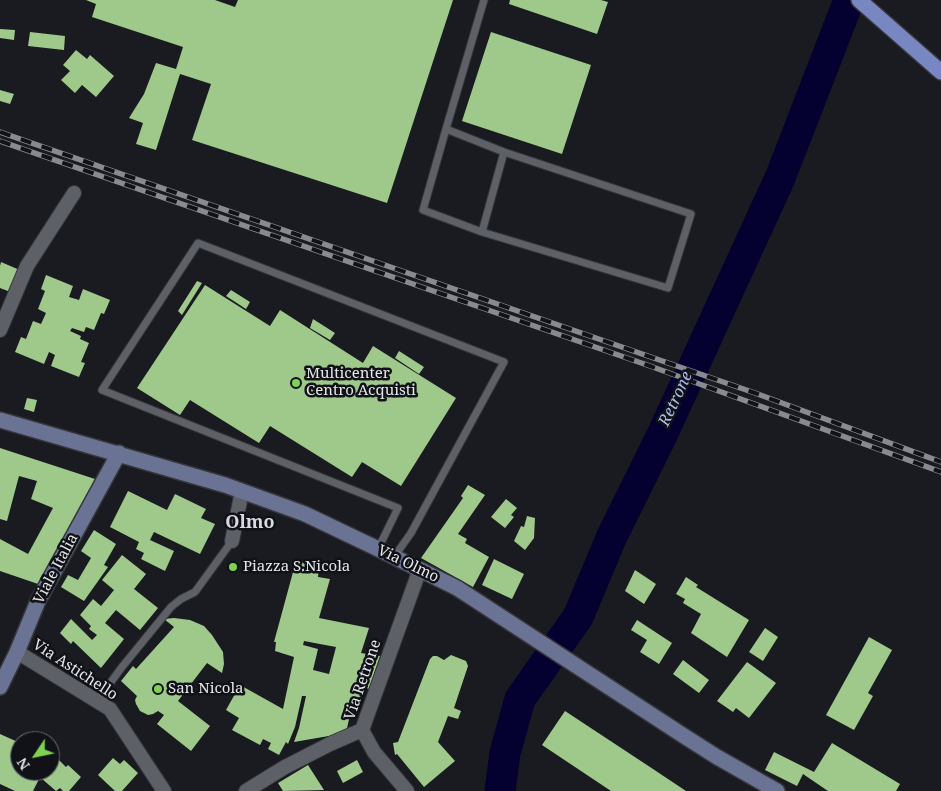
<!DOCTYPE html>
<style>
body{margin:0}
#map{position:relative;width:941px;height:791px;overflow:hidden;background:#191b20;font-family:"Noto Serif",serif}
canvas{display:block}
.north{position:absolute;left:10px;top:731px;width:50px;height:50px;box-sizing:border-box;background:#101217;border:1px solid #65676b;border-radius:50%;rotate:236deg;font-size:14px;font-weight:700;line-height:20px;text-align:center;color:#e4e6ea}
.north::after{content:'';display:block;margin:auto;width:18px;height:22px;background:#80d051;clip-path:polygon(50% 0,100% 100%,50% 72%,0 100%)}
</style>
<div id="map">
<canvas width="941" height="791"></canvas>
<div class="north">N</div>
</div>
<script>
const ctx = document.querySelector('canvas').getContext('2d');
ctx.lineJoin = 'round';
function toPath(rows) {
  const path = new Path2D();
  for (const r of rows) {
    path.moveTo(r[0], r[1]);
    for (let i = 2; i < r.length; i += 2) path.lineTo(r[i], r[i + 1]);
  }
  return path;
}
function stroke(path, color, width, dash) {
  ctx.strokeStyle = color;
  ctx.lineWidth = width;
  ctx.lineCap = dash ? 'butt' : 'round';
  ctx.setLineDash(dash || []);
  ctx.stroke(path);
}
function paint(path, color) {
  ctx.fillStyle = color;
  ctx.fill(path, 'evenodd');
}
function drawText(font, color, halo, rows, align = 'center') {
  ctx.font = font + ' "Noto Serif",serif';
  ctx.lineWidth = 5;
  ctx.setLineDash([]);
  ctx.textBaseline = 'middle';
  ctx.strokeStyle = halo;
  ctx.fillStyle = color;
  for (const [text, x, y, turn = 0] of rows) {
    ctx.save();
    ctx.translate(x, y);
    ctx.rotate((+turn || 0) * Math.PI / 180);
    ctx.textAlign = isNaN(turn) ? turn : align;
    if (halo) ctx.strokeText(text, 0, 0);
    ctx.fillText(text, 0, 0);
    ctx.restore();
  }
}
stroke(toPath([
 [500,791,505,753,520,699,578,617,612,536,662,435,780,178,849,0]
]), '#04002f', 31);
paint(toPath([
 [86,0,215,0,235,7,238,0,453,0,387,203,192,140,211,84,180,74,156,150,136,144,143,123,129,118,144,94,156,63,176,69,183,47,92,17,96,4],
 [510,0,601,0,608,2,597,34,509,4],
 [0,29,15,30,14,40,0,38],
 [30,32,65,36,64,50,28,46],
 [491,32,591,65,562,154,462,121],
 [76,50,87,59,90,55,114,76,96,97,82,85,75,93,61,80,70,71,63,65],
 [0,90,14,94,10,104,0,101],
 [1,262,22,271,13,293,0,288,0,266],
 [46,275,73,286,69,297,79,300,83,289,110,300,104,314,101,313,94,330,86,327,84,332,72,328,70,331,81,336,80,339,89,343,81,362,85,363,79,377,51,366,55,355,49,352,44,364,15,352,21,337,26,339,33,321,41,324,46,313,38,309,45,291,41,289],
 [197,281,202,283,182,315,178,311],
 [205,285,270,326,280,310,363,363,373,346,456,398,401,486,362,462,352,477,270,426,259,443,190,400,180,415,137,388],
 [231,290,250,302,246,309,226,296],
 [313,319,335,333,330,340,310,328],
 [399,351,424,367,419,374,395,358],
 [27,398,37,400,34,412,24,409],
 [0,448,95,479,96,482,41,585,0,571,0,539,28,554,53,508,31,499,37,481,19,476,7,521,0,519],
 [468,485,485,495,458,534,467,539,465,543,489,557,473,587,421,558,463,498,461,496],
 [128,491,167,510,175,494,206,509,201,518,215,524,200,554,154,532,150,540,174,551,165,571,141,559,144,553,136,549,139,542,110,527],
 [506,499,517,508,511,515,514,517,505,528,491,517],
 [527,516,535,518,534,538,525,550,514,541,521,526,524,527],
 [94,530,116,544,104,565,108,567,84,601,61,587,68,575,78,580,91,558,81,551],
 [122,555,146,574,134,589,158,608,140,630,116,610,105,623,124,639,101,668,73,641,71,644,60,633,71,619,92,640,97,635,89,629,91,626,80,615,93,599,101,606,114,590,102,580],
 [494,559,524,574,512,599,482,585],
 [296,561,319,566,318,577,330,579,319,618,369,628,361,653,380,656,369,689,364,687,358,713,351,710,346,733,294,742,299,728,306,696,302,696,295,727,288,744,286,742,279,755,268,749,271,743,263,739,260,745,232,730,239,718,226,710,240,685,283,709,294,657,275,651,276,642,274,642],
 [304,641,336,647,329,674,313,670,318,649,303,645],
 [635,570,656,584,644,604,625,591],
 [686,577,698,585,696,587,749,620,727,657,691,633,701,614,683,603,685,599,676,594],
 [174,618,190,620,204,626,212,635,223,652,224,664,222,673,207,663,178,701,210,726,191,751,157,724,164,715,158,711,153,714,148,715,140,711,136,704,135,700,137,696,121,681,133,666,136,669,174,627,164,619],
 [637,620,672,643,659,664,640,652,647,640,631,630],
 [765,628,778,637,763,661,749,652],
 [869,637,892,650,868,693,873,696,854,730,826,715],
 [451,655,466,661,468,666,454,708,461,711,458,719,448,716,438,742,455,761,424,787,397,754,395,755,393,743,398,742,430,659,433,656,437,656,444,660],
 [683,660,709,680,699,693,673,674],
 [747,662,776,683,749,718,736,708,733,712,717,701],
 [565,711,653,769,686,791,611,791,542,745],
 [0,734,20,743,20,771,36,771,34,775,39,779,33,791,15,791,0,784],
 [832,743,900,784,896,791,828,791,803,774,797,786,765,770,774,752,814,772],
 [57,758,66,767,68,765,81,777,69,791,63,791,60,788,56,791,41,778,47,771,50,771,50,767],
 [113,758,120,764,124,760,138,773,122,791,115,791,98,775],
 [357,760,363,772,343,783,337,771],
 [308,765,324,790,283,791,278,783]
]), '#9fc98a');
const lane = toPath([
 [446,129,504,152,482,232,423,210,446,129,484,0],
 [482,232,668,288,691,214,504,152],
 [378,549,398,508,102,390,198,243,504,362,411,533,394,557],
 [97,701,122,667,171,607,181,599,195,592,232,541]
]);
const street = toPath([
 [0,330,27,266,74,193],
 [232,541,242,491],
 [17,652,110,709,164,791],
 [246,791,285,767,330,744,362,730],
 [407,791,374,752,362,730,420,569]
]);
const secondary = toPath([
 [0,420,225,485,305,514,372,546,457,588,684,736,717,757,777,791],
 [0,687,17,652,38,601,119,453]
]);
const primary = toPath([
 [859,0,941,72]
]);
stroke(lane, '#36373b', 9);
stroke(street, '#36373b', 16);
stroke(secondary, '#36373b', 18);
stroke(primary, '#36373b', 18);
stroke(lane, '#5e6068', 7);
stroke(street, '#5e6068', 14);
stroke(secondary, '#6b7394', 15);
stroke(primary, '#7886c1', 15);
const rail = toPath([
 [0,132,755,393,941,462],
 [0,141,650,366,941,472]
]);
stroke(rail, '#888a8e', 5.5);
stroke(rail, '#101217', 4, [11]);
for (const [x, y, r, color] of [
 [296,383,5,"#80d051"],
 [233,567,5,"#80d051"],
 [158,689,5,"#80d051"]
]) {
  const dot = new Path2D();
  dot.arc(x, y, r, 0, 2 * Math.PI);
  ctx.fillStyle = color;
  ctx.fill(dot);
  stroke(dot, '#101217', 2);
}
drawText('15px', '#e4e6ea', '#101217', [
 ["Multicenter",306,374],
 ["Centro Acquisti",306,391],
 ["Piazza S.Nicola",243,567],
 ["San Nicola",168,689]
], 'left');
drawText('15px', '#e4e6ea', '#101217', [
 ["Via Olmo",408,564,26],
 ["Viale Italia",56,569,-62],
 ["Via Astichello",75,670,33],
 ["Via Retrone",363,680,-71]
]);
drawText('italic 16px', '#aebdf1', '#101217', [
 ["Retrone",676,399,-65]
]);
drawText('bold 18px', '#d8dbe3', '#101217', [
 ["Olmo",250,523]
]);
</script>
